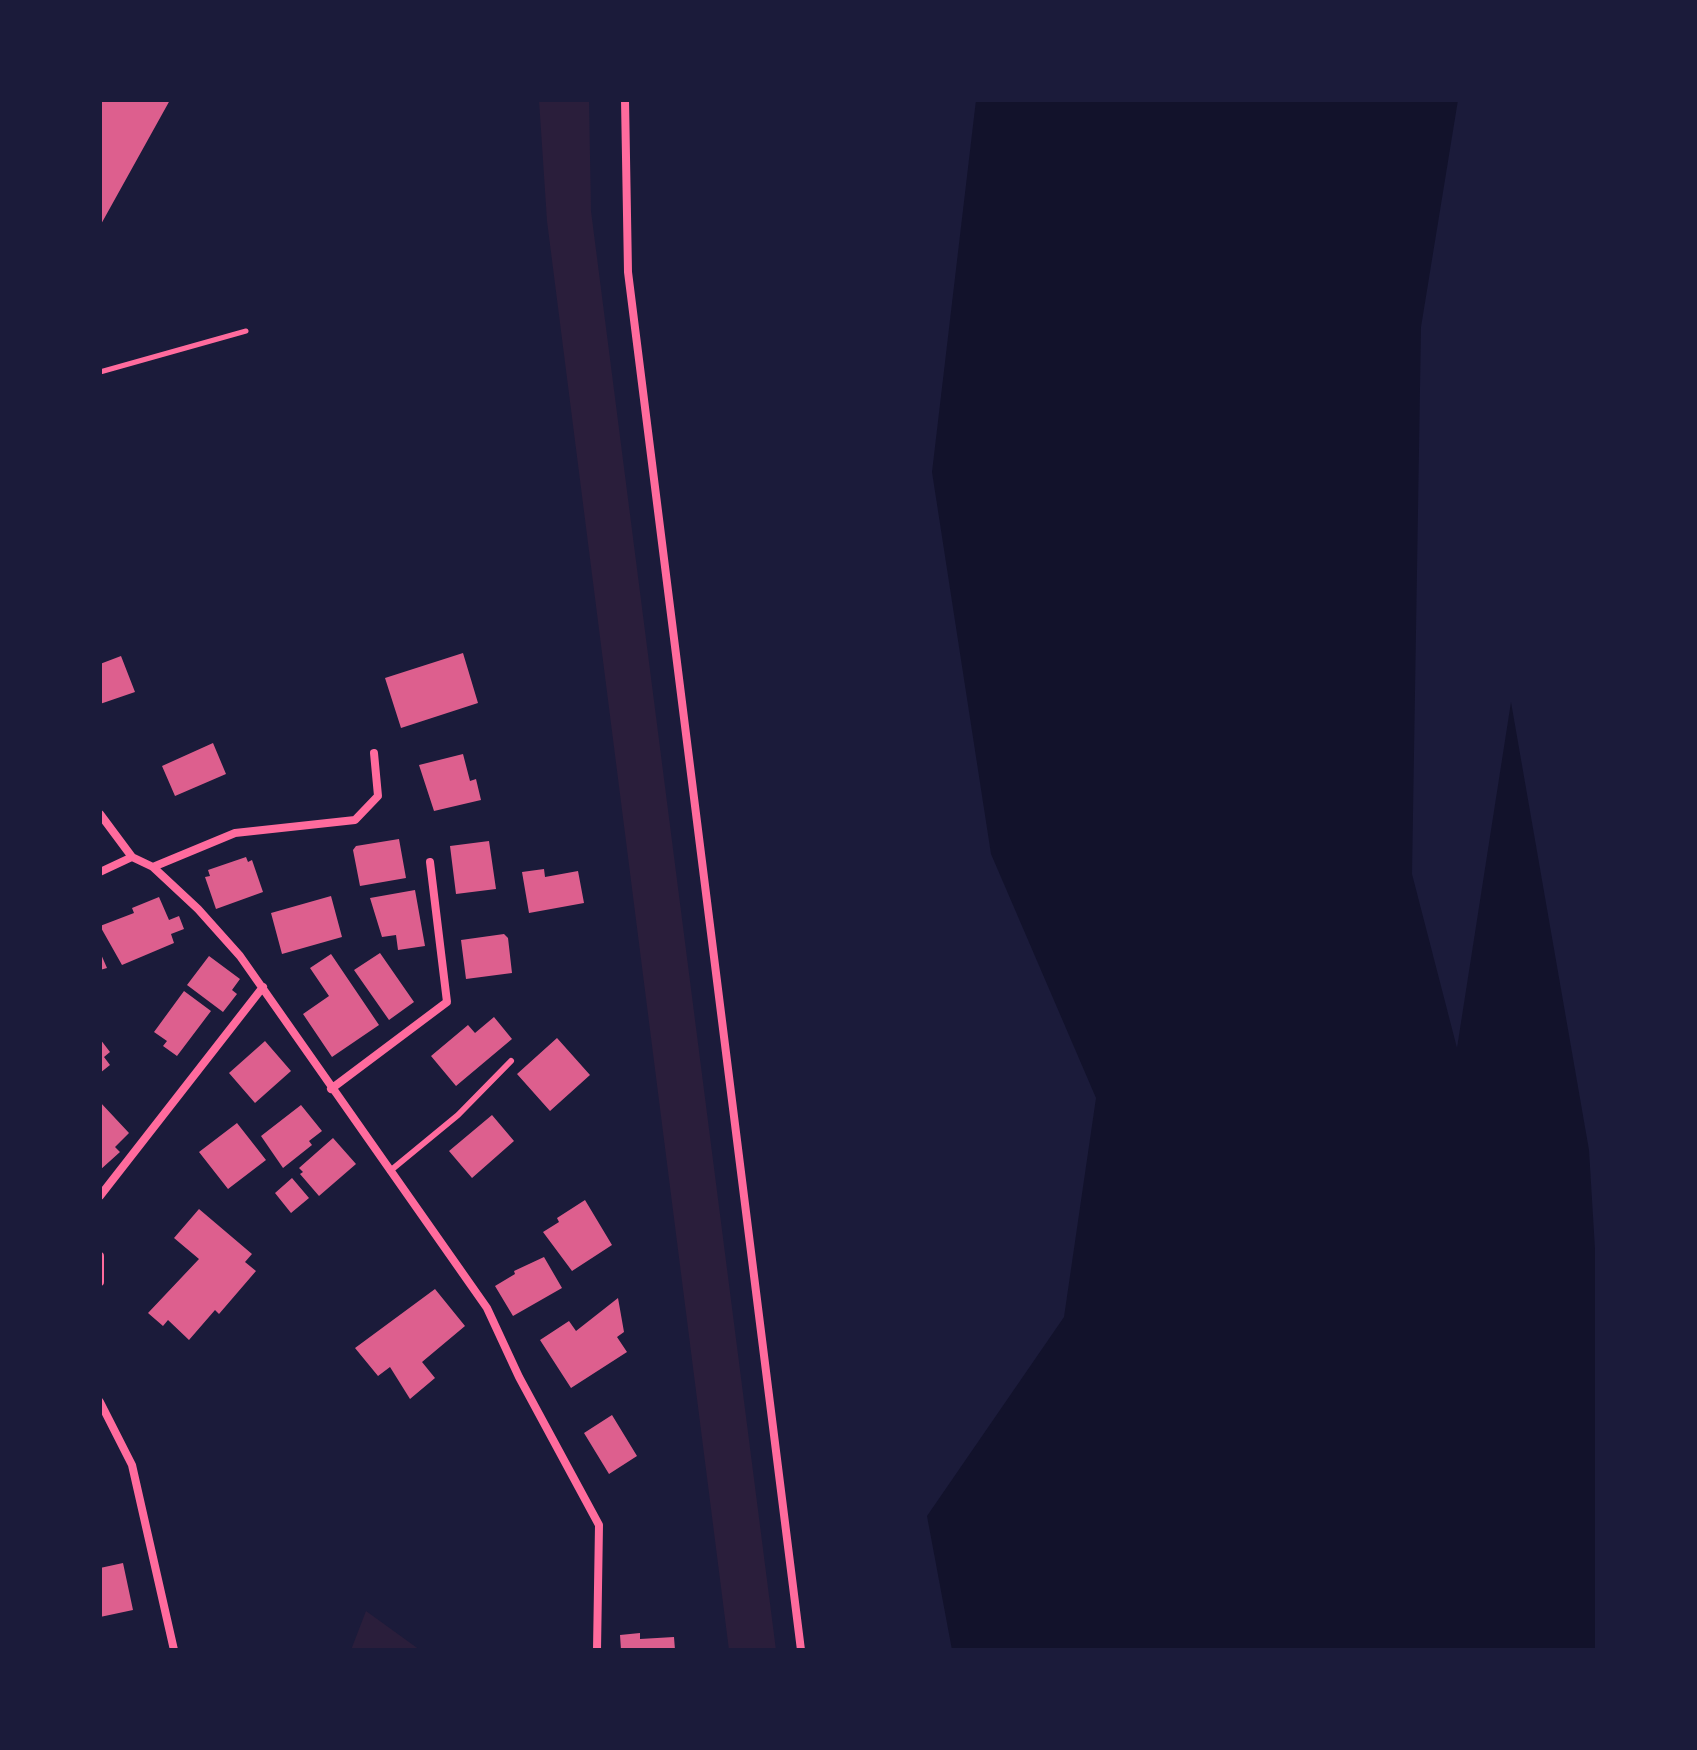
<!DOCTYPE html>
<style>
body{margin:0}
#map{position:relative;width:1697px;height:1750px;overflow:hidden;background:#1b1b3a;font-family:Arial,sans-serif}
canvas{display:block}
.frame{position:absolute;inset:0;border:102px solid #1b1b3a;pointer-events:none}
</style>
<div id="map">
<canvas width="1697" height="1750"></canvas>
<div class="frame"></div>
</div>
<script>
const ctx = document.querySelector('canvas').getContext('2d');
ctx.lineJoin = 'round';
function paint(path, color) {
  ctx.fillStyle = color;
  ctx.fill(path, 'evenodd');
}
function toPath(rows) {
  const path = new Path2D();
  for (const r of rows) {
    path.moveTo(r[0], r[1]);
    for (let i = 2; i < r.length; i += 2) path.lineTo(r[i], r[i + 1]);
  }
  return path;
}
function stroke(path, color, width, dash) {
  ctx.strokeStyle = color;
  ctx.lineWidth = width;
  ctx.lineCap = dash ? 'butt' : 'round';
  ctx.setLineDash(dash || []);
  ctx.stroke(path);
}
paint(toPath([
 [539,100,589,100,591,211,776,1650,729,1650,547,221],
 [366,1611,420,1650,351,1650]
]), '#2a1e3b');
paint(toPath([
 [976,100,1458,100,1421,327,1412,874,1457,1048,1511,702,1589,1150,1597,1282,1597,1650,952,1650,927,1516,1064,1317,1096,1098,991,854,932,472]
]), '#12122b');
paint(toPath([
 [100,100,170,100,100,226],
 [463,653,478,703,401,728,385,678],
 [121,656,135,692,100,704,100,664],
 [213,743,226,774,175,796,162,766],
 [463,754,470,781,476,779,481,800,434,811,419,765],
 [399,839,406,878,360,886,353,850,356,846],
 [489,841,496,889,456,894,450,846],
 [246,857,248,862,252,860,263,892,216,909,205,877,210,876,208,870],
 [544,869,545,877,578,871,584,903,529,913,522,872],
 [415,890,425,946,398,950,396,935,382,937,370,898],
 [331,896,342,937,282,954,271,913],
 [159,897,169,920,179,916,184,929,171,934,174,943,122,965,100,926,134,913,132,908],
 [504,934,508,938,512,973,466,979,461,940],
 [100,952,107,968,100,970],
 [380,953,414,1002,389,1020,354,970],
 [331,954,379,1025,332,1057,303,1014,329,996,310,968],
 [209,956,240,979,232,990,237,994,223,1012,187,985],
 [184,991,211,1011,177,1056,163,1046,167,1041,154,1032],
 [494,1017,512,1039,456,1086,431,1056,468,1025,475,1033],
 [557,1038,590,1075,550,1111,517,1074],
 [100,1039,110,1052,104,1057,110,1065,100,1073],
 [265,1041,291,1071,255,1103,229,1073],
 [100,1102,129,1133,115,1147,120,1152,100,1170],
 [301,1105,322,1131,309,1141,312,1145,283,1168,261,1136],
 [492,1115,514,1141,472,1178,449,1151],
 [237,1123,266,1160,228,1189,199,1152],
 [333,1138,356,1164,319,1196,300,1174,303,1172,299,1168],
 [292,1178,309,1198,291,1213,275,1193],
 [585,1200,612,1245,572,1271,543,1232,559,1222,557,1218],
 [199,1209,252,1254,245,1262,256,1271,219,1314,215,1310,189,1340,168,1320,163,1326,148,1313,199,1259,174,1238],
 [544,1257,562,1288,513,1316,495,1286,515,1274,514,1271],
 [435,1289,465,1326,422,1362,435,1378,410,1399,390,1367,378,1376,355,1348],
 [618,1298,624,1332,617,1337,627,1352,571,1388,540,1340,569,1321,576,1331],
 [612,1415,637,1456,609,1474,584,1433],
 [123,1563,133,1610,100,1617,100,1568],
 [640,1633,640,1639,674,1637,675,1650,621,1650,620,1635]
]), '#dd5f8e');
stroke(toPath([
 [100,372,246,331]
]), '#ff6b9d', 5);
stroke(toPath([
 [390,1171,458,1115,511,1061]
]), '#ff6b9d', 6);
stroke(toPath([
 [625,100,628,272,801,1650],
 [100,814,132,857,153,867,198,909,240,956,487,1308,519,1377,599,1525,597,1650],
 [153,867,235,833,355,820,378,796,374,753],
 [100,872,132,857],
 [331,1089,447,1002,430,862],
 [100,1196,263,987],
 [100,1256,100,1282],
 [100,1402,132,1465,174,1650]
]), '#ff6b9d', 8);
</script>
